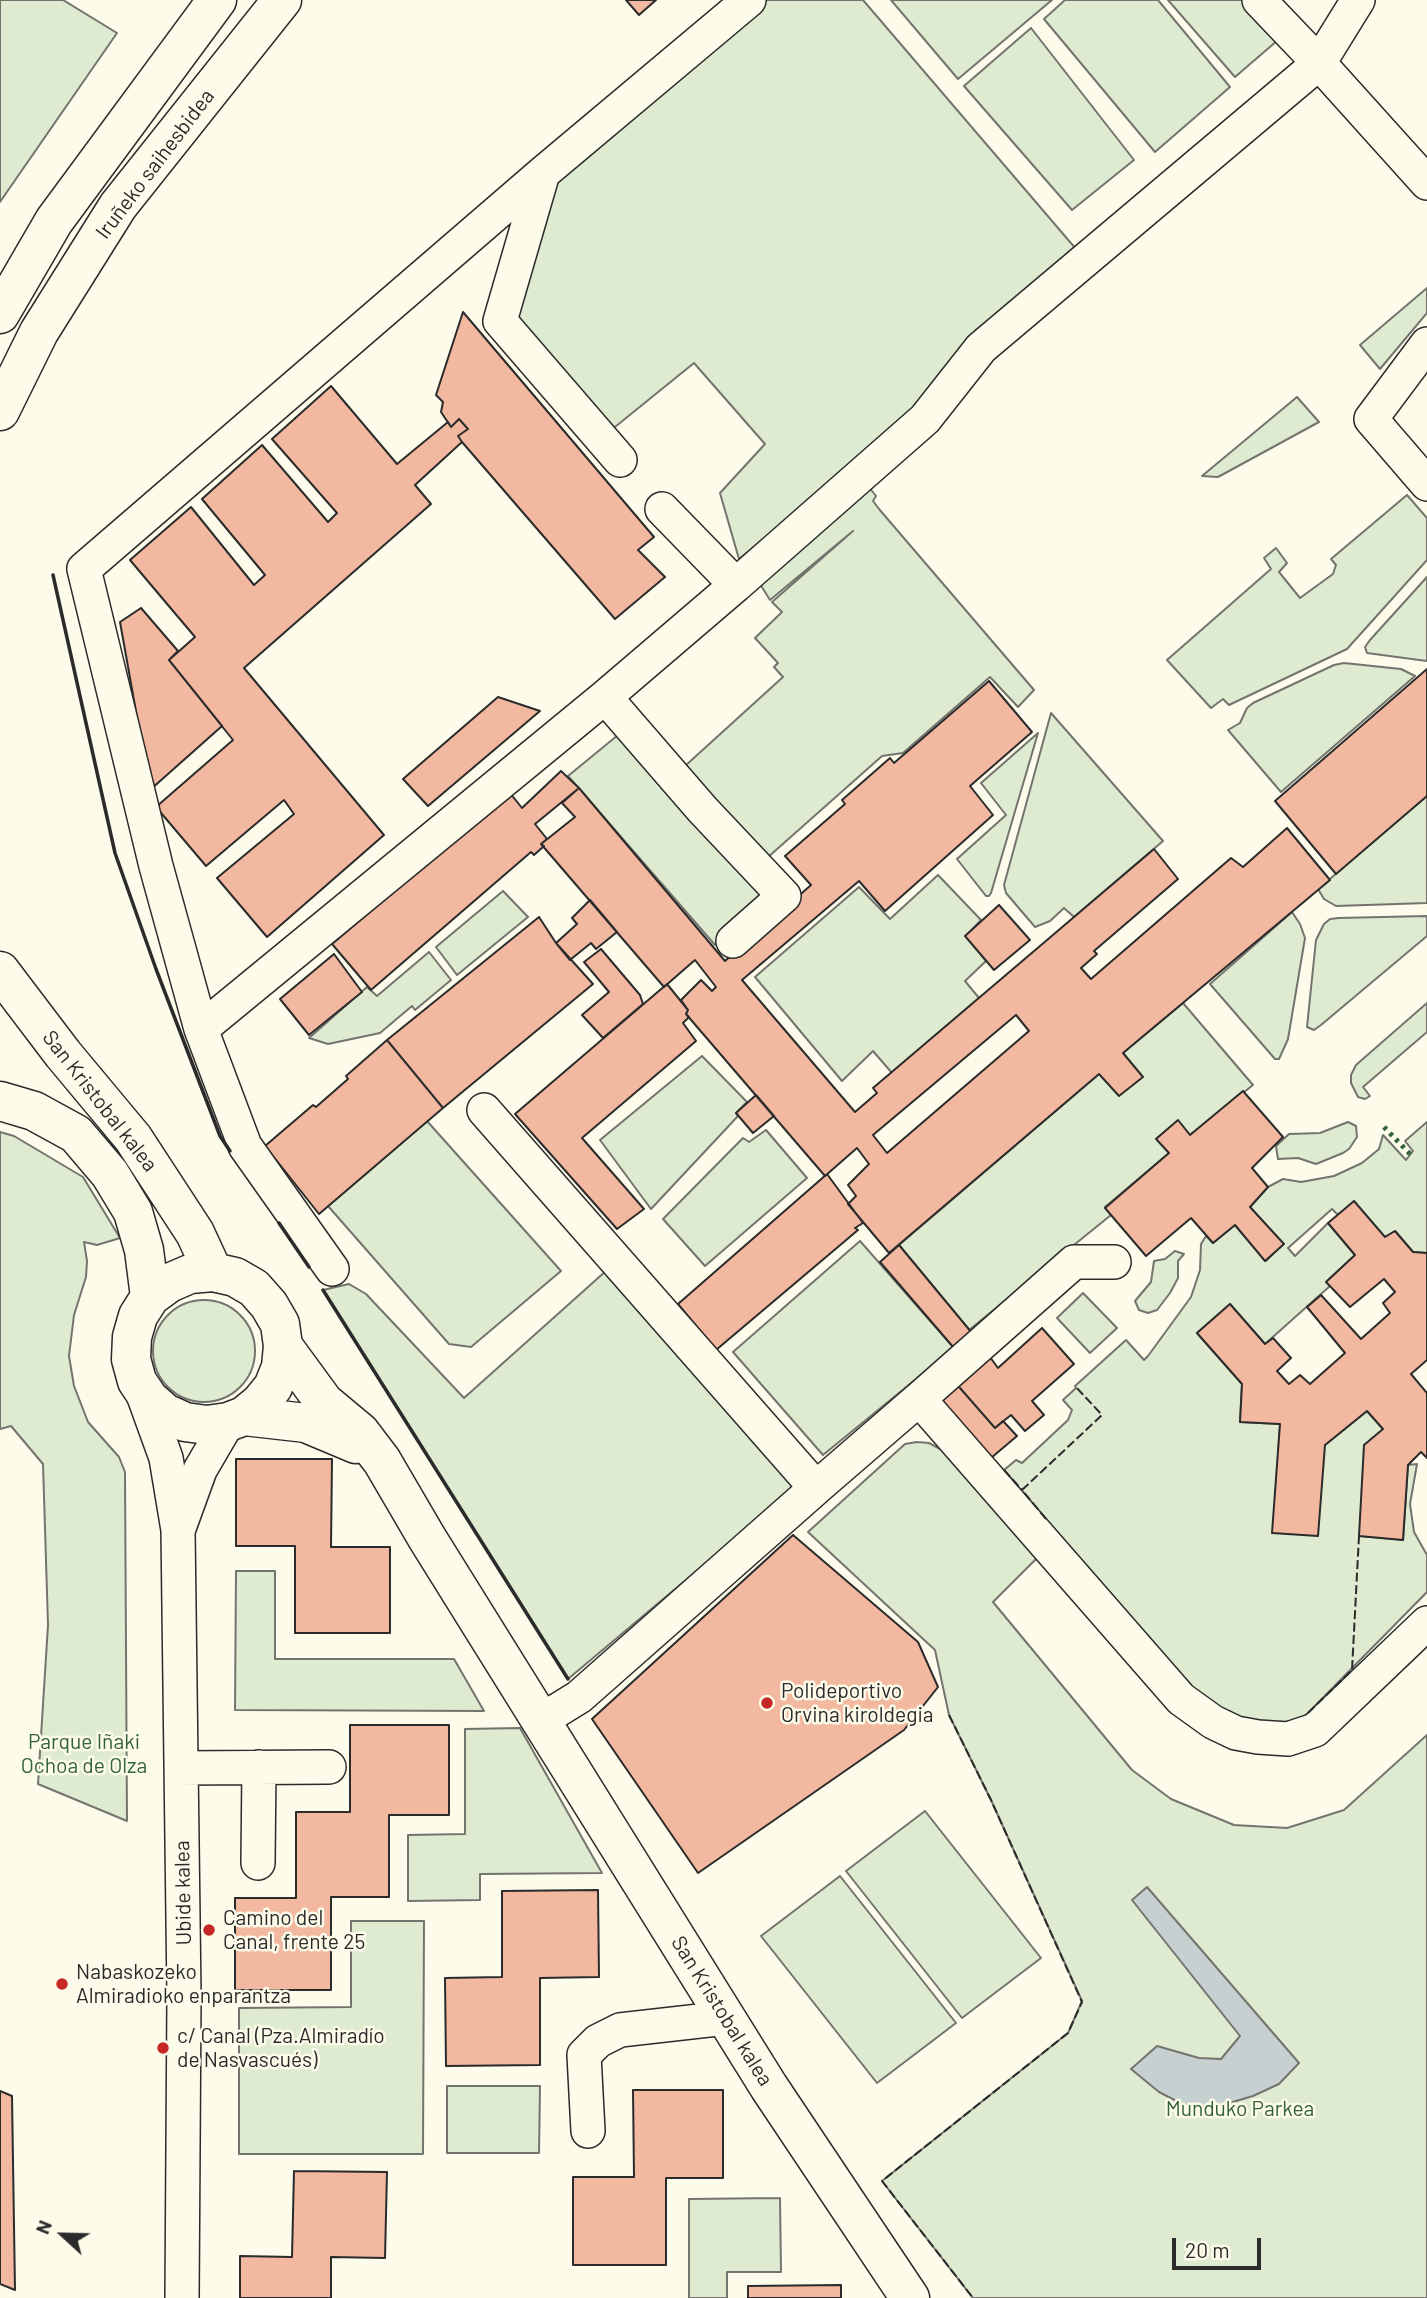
<!DOCTYPE html>
<meta charset="utf-8">
<style>
body{margin:0}
#map{position:relative;width:1427px;height:2298px;overflow:hidden;background:#fdfbea;font-family:Barlow,sans-serif}
canvas{display:block}
.north{position:absolute;left:28px;top:2200px;width:70px;height:70px;-webkit-text-stroke:5px #fdfbea;paint-order:stroke;rotate:292deg;font-size:19px;font-weight:700;line-height:28px;text-align:center;color:#2b2b2b}
.north::after{content:'';display:block;margin:auto;width:24px;height:32px;background:#2b2b2b;clip-path:polygon(50% 0,100% 100%,50% 72%,0 100%)}
.scale{position:absolute;left:1172px;top:2238px;width:89px;height:32px;box-sizing:border-box;border:4px solid #2b2b2b;border-top:0;padding-left:9px;font-size:21px;line-height:24px;white-space:nowrap;color:#2b2b2b;-webkit-text-stroke:5px #fdfbea;paint-order:stroke}
</style>
<div id="map">
<canvas width="1427" height="2298"></canvas>
<div class="north">N</div>
<div class="scale">20 m</div>
</div>
<script>
const ctx = document.querySelector('canvas').getContext('2d');
ctx.lineJoin = 'round';
function paint(path, color) {
  ctx.fillStyle = color;
  ctx.fill(path, 'evenodd');
}
function toPath(rows) {
  const path = new Path2D();
  for (const r of rows) {
    if (r.length === 3) {
      path.moveTo(r[0] + r[2], r[1]);
      path.arc(r[0], r[1], r[2], 0, 2 * Math.PI);
      continue;
    }
    path.moveTo(r[0], r[1]);
    for (let i = 2; i < r.length; i += 2) path.lineTo(r[i], r[i + 1]);
  }
  return path;
}
function stroke(path, color, width, dash) {
  ctx.strokeStyle = color;
  ctx.lineWidth = width;
  ctx.lineCap = dash ? 'butt' : 'round';
  ctx.setLineDash(dash || []);
  ctx.stroke(path);
}
function drawText(font, color, halo, rows, align = 'center') {
  ctx.font = font + ' Barlow,sans-serif';
  ctx.lineWidth = 5;
  ctx.setLineDash([]);
  ctx.textBaseline = 'middle';
  ctx.strokeStyle = halo;
  ctx.fillStyle = color;
  for (const [text, x, y, turn = 0] of rows) {
    ctx.save();
    ctx.translate(x, y);
    ctx.rotate((+turn || 0) * Math.PI / 180);
    ctx.textAlign = isNaN(turn) ? turn : align;
    if (halo) ctx.strokeText(text, 0, 0);
    ctx.fillText(text, 0, 0);
    ctx.restore();
  }
}
const green = toPath([
 [0,0,63,0,117,33,0,202,0,0],
 [760,0,863,0,1076,249,878,445,739,559,720,493,765,444,694,363,610,431,513,319,556,175,760,0],
 [891,0,1052,0,958,79,891,0],
 [1065,0,1158,0,1230,87,1155,152,1044,19,1065,0],
 [1168,0,1245,0,1278,40,1235,77,1168,0],
 [1031,28,1134,160,1072,210,964,86,1031,28],
 [1427,288,1427,313,1380,369,1360,345,1427,288],
 [1297,397,1319,422,1218,477,1202,476,1297,397],
 [868,486,876,496,873,501,879,509,1034,690,1018,707,990,677,903,753,882,756,767,858,685,766,783,677,774,667,778,663,755,638,782,612,772,602,853,531,770,600,760,584,868,486],
 [1407,495,1427,518,1427,560,1347,649,1229,705,1223,699,1211,708,1167,660,1271,569,1264,558,1276,548,1287,563,1279,572,1300,598,1333,574,1336,565,1331,559,1407,495],
 [1427,577,1427,661,1367,653,1365,647,1370,640,1427,577],
 [1344,663,1401,669,1415,676,1281,792,1228,730,1240,723,1247,708,1253,703,1334,665,1344,663],
 [1051,713,1163,841,1074,917,1064,908,1050,921,1035,927,1006,893,1004,885,1051,713],
 [1038,733,991,893,989,896,986,896,957,859,1006,815,981,783,1038,733],
 [618,735,768,900,715,945,568,776,618,735],
 [1427,796,1427,903,1336,906,1324,899,1318,889,1427,796],
 [938,875,981,920,966,936,986,961,965,981,979,998,892,1073,873,1051,842,1081,755,977,859,887,890,919,938,875],
 [503,891,528,917,457,975,436,947,503,891],
 [1292,912,1300,924,1305,938,1288,1039,1279,1059,1275,1059,1210,984,1292,912],
 [1427,916,1427,936,1321,1025,1314,1030,1307,1027,1316,940,1324,924,1330,919,1339,918,1427,916],
 [429,952,451,980,415,1010,412,1006,380,1033,328,1044,309,1038,367,987,377,996,429,952],
 [1183,1003,1253,1085,1190,1135,1178,1121,1157,1138,1169,1153,1105,1207,1111,1215,969,1330,899,1245,1099,1074,1142,1077,1123,1053,1183,1003],
 [1427,1003,1427,1032,1363,1087,1370,1096,1365,1099,1358,1097,1351,1083,1351,1075,1356,1065,1427,1003],
 [702,1056,747,1102,736,1113,738,1116,651,1209,600,1140,702,1056],
 [427,1121,561,1271,471,1347,449,1344,328,1206,427,1121],
 [1348,1122,1356,1126,1357,1137,1349,1149,1343,1153,1316,1164,1298,1158,1278,1159,1276,1146,1289,1134,1320,1133,1348,1122],
 [1427,1122,1427,1253,1413,1252,1395,1231,1385,1237,1338,1215,1332,1209,1288,1248,1295,1256,1328,1223,1355,1255,1327,1281,1330,1286,1265,1344,1230,1304,1197,1333,1242,1384,1240,1422,1280,1424,1273,1533,1325,1445,1367,1411,1383,1429,1360,1536,1403,1540,1408,1465,1417,1464,1410,1504,1414,1532,1427,1555,1427,1592,1306,1715,1285,1724,1248,1722,1211,1705,1169,1668,1004,1470,1016,1460,1022,1463,1068,1420,1072,1410,1063,1400,1076,1388,1075,1386,1126,1340,1144,1360,1148,1356,1191,1297,1200,1270,1201,1244,1206,1236,1213,1243,1235,1225,1266,1261,1283,1244,1250,1207,1268,1187,1283,1179,1301,1182,1334,1176,1362,1163,1379,1149,1383,1135,1406,1160,1413,1151,1405,1141,1427,1122],
 [766,1130,807,1178,705,1266,663,1219,743,1138,749,1142,766,1130],
 [0,1132,14,1136,83,1177,120,1238,97,1245,84,1242,87,1261,86,1277,74,1315,69,1356,74,1386,88,1422,119,1457,125,1472,127,1821,38,1784,48,1625,43,1464,11,1426,0,1429,0,1132],
 [860,1241,954,1348,823,1455,733,1352,860,1241],
 [1175,1251,1184,1254,1178,1261,1178,1278,1170,1293,1157,1310,1148,1313,1139,1310,1135,1301,1151,1282,1154,1261,1165,1259,1175,1251],
 [607,1270,799,1485,568,1679,323,1290,349,1284,366,1294,464,1398,607,1270],
 [1083,1293,1117,1328,1090,1353,1057,1318,1083,1293],
 [204,1351,51],
 [917,1442,929,1443,942,1450,1038,1557,993,1602,1132,1770,1171,1799,1234,1825,1287,1828,1344,1810,1427,1735,1427,2298,973,2298,882,2181,1068,2033,1082,2001,991,1800,949,1715,935,1650,808,1532,905,1444,917,1442],
 [236,1571,275,1571,275,1659,454,1659,484,1711,235,1710,236,1571],
 [520,1728,602,1873,480,1874,480,1900,408,1901,408,1835,465,1834,465,1729,520,1728],
 [925,1811,1041,1958,962,2018,846,1871,925,1811],
 [840,1876,956,2023,877,2083,761,1936,840,1876],
 [351,1921,424,1921,423,2154,239,2154,239,2008,351,2007,351,1921],
 [447,2086,540,2086,539,2153,447,2153,447,2086],
 [780,2198,781,2272,727,2272,727,2298,689,2298,689,2199,780,2198]
]);
paint(green, '#deebd1');
stroke(green, '#74746e', 2);
const water = toPath([
 [1147,1887,1299,2063,1279,2084,1253,2096,1216,2107,1182,2104,1159,2092,1131,2069,1157,2046,1199,2058,1221,2059,1240,2036,1132,1900,1147,1887]
]);
paint(water, '#c7d0d0');
stroke(water, '#74746e', 2);
const building = toPath([
 [626,0,656,0,639,15,626,0],
 [463,312,654,537,638,550,665,577,615,619,462,442,458,436,468,429,459,419,451,427,441,412,443,402,436,395,463,312],
 [331,386,397,464,448,422,451,427,459,419,468,429,458,436,462,442,415,485,431,504,244,668,384,835,267,937,217,878,294,814,284,800,206,866,156,807,233,740,169,660,195,637,130,560,191,507,254,585,265,575,202,499,262,445,328,522,337,513,272,439,331,386],
 [141,608,178,651,169,660,222,726,150,790,120,622,141,608],
 [1427,669,1427,796,1336,874,1275,801,1427,669],
 [989,681,1032,732,970,786,993,815,885,911,859,881,742,980,855,1112,877,1093,873,1088,1154,849,1178,879,1094,951,1097,954,1081,968,1091,979,1231,858,1243,867,1287,828,1330,880,1123,1053,1143,1077,1119,1096,1099,1074,889,1253,848,1204,856,1196,848,1185,869,1164,857,1148,825,1176,686,1014,688,1010,681,1000,701,980,712,991,716,987,695,960,664,987,541,844,575,817,562,803,579,788,725,961,811,885,785,856,845,804,842,800,890,758,894,763,989,681],
 [1016,1015,1029,1031,887,1153,873,1135,1016,1015],
 [498,697,540,711,428,806,403,779,498,697],
 [561,771,579,788,535,824,547,839,541,844,544,846,534,855,531,852,371,990,332,944,510,793,522,808,561,771],
 [590,900,617,932,596,949,591,943,570,960,556,943,577,924,572,918,590,900],
 [999,905,1030,940,994,970,965,936,999,905],
 [539,917,556,943,593,984,443,1108,387,1040,539,917],
 [601,949,640,995,643,1004,603,1038,582,1015,609,992,584,962,601,949],
 [334,954,362,992,309,1035,280,999,334,954],
 [667,984,688,1010,686,1014,689,1017,683,1023,696,1041,582,1138,644,1209,617,1229,515,1114,667,984],
 [387,1040,443,1108,319,1214,265,1146,313,1105,316,1107,348,1079,346,1076,387,1040],
 [1243,1091,1283,1137,1252,1168,1268,1187,1250,1207,1284,1244,1265,1261,1235,1225,1213,1243,1191,1218,1146,1256,1105,1208,1169,1153,1156,1139,1178,1120,1190,1135,1243,1091],
 [756,1095,774,1116,753,1133,736,1113,756,1095],
 [827,1174,863,1223,855,1228,858,1230,716,1350,678,1304,827,1174],
 [1354,1201,1385,1237,1395,1231,1413,1252,1427,1253,1427,1360,1411,1374,1427,1393,1427,1458,1421,1452,1408,1465,1403,1540,1359,1536,1364,1445,1383,1429,1367,1411,1325,1445,1318,1536,1272,1533,1280,1424,1240,1422,1242,1384,1197,1333,1230,1304,1265,1344,1273,1338,1291,1358,1277,1371,1289,1384,1300,1375,1310,1384,1345,1353,1307,1307,1321,1295,1361,1339,1390,1313,1383,1303,1395,1292,1384,1279,1350,1307,1326,1282,1355,1255,1328,1223,1354,1201],
 [899,1245,972,1333,954,1348,880,1262,899,1245],
 [1042,1328,1074,1364,1032,1401,1044,1415,1025,1431,1011,1415,995,1428,953,1380,984,1349,998,1368,1042,1328],
 [953,1380,995,1428,1003,1421,1017,1436,991,1458,936,1394,953,1380],
 [236,1459,332,1459,331,1547,390,1547,390,1633,295,1633,295,1546,236,1546,236,1459],
 [793,1535,918,1642,938,1687,904,1730,698,1873,592,1719,793,1535],
 [350,1725,449,1725,449,1815,389,1815,389,1897,331,1897,331,1990,235,1990,235,1898,296,1898,296,1812,350,1812,350,1725],
 [598,1890,599,1977,540,1978,540,2065,446,2066,445,1978,502,1977,502,1891,598,1890],
 [633,2090,723,2090,723,2178,666,2178,666,2265,573,2265,573,2177,634,2177,633,2090],
 [0,2091,12,2096,15,2290,0,2284,0,2091],
 [294,2171,387,2172,385,2258,331,2257,331,2298,240,2298,240,2256,292,2257,294,2171],
 [841,2285,841,2298,748,2298,748,2286,841,2285]
]);
paint(building, '#f2b8a0');
stroke(building, '#2b2b2b', 2);
const minor = toPath([
 [1259,0,1319,63,1427,183],
 [543,173,500,321,620,460],
 [1427,344,1371,419,1427,484],
 [736,585,925,419,981,348,1319,63,1358,0],
 [605,697,702,809,784,896,733,941],
 [201,1029,605,697,736,585,662,509],
 [484,1110,816,1488,919,1399,1181,1699,1213,1722,1236,1733,1258,1737,1288,1739,1315,1730,1427,1623],
 [332,1269,245,1146,201,1029,156,866,84,569,543,173,749,0],
 [140,1386,166,1458,178,1530,184,1996,182,2298],
 [919,1399,1074,1262,1114,1262],
 [179,1528,200,1470,228,1422],
 [540,1721,579,1697,816,1488],
 [181,1768,329,1767],
 [258,1863,259,1767],
 [588,2131,584,2055,598,2041,620,2030,726,2018]
]);
const major = toPath([
 [0,971,63,1054,133,1138,195,1233,213,1272],
 [0,1101,34,1111,76,1134,110,1174,133,1212,144,1250,150,1297],
 [283,1346,324,1402,360,1432,382,1461,427,1538,769,2087,910,2298],
 [244,1416,260,1403,273,1387,281,1367,283,1346,280,1324,269,1305,254,1288,235,1277,213,1272,190,1274,169,1283,150,1297,138,1316,132,1337,131,1359,137,1381,149,1399,165,1413,185,1422,207,1425,228,1422,244,1416,306,1423,356,1444]
]);
const highway = toPath([
 [0,314,54,221,217,0],
 [0,411,39,332,118,206,282,0]
]);
stroke(minor, '#2b2b2b', 36);
stroke(major, '#2b2b2b', 41);
stroke(highway, '#2b2b2b', 41);
stroke(minor, '#fdfbea', 33);
stroke(major, '#fdfbea', 38);
stroke(highway, '#fdfbea', 38);
stroke(toPath([
 [1384,1127,1410,1154]
]), '#34623c', 5, [3.5, 5]);
stroke(toPath([
 [1004,1470,1022,1490],
 [1046,1519,1022,1490,1102,1415,1075,1386],
 [1308,1713,1352,1670,1359,1536],
 [949,1715,991,1800,1082,2002,1068,2033,882,2181,973,2298]
]), '#2b2b2b', 2, [9, 3.5]);
stroke(toPath([
 [53,575,115,853,156,969,220,1136,230,1151],
 [279,1223,309,1267],
 [323,1290,568,1679]
]), '#2b2b2b', 3.5);
for (const [x, y, r, color] of [
 [767,1703,7,"#c62828"],
 [209,1930,7,"#c62828"],
 [62,1984,7,"#c62828"],
 [163,2048,7,"#c62828"]
]) {
  const dot = new Path2D();
  dot.arc(x, y, r, 0, 2 * Math.PI);
  ctx.fillStyle = color;
  ctx.fill(dot);
  stroke(dot, '#fdfbea', 2.5);
}
drawText('21px', '#2b2b2b', '#fdfbea', [
 ["Iruñeko saihesbidea",155,164,-53],
 ["San Kristobal kalea",100,1101,52],
 ["Ubide kalea",183,1893,-91],
 ["San Kristobal kalea",722,2011,58]
]);
drawText('21px', '#2b2b2b', '#fdfbea', [
 ["Polideportivo",781,1691],
 ["Orvina kiroldegia",781,1715],
 ["Camino del",223,1918],
 ["Canal, frente 25",223,1942],
 ["Nabaskozeko",76,1972],
 ["Almiradioko enparantza",76,1996],
 ["c/ Canal (Pza.Almiradío",177,2036],
 ["de Nasvascués)",177,2060]
], 'left');
drawText('21px', '#34623c', '#fdfbea', [
 ["Parque Iñaki",84,1742],
 ["Ochoa de Olza",84,1766],
 ["Munduko Parkea",1240,2109]
]);
</script>
